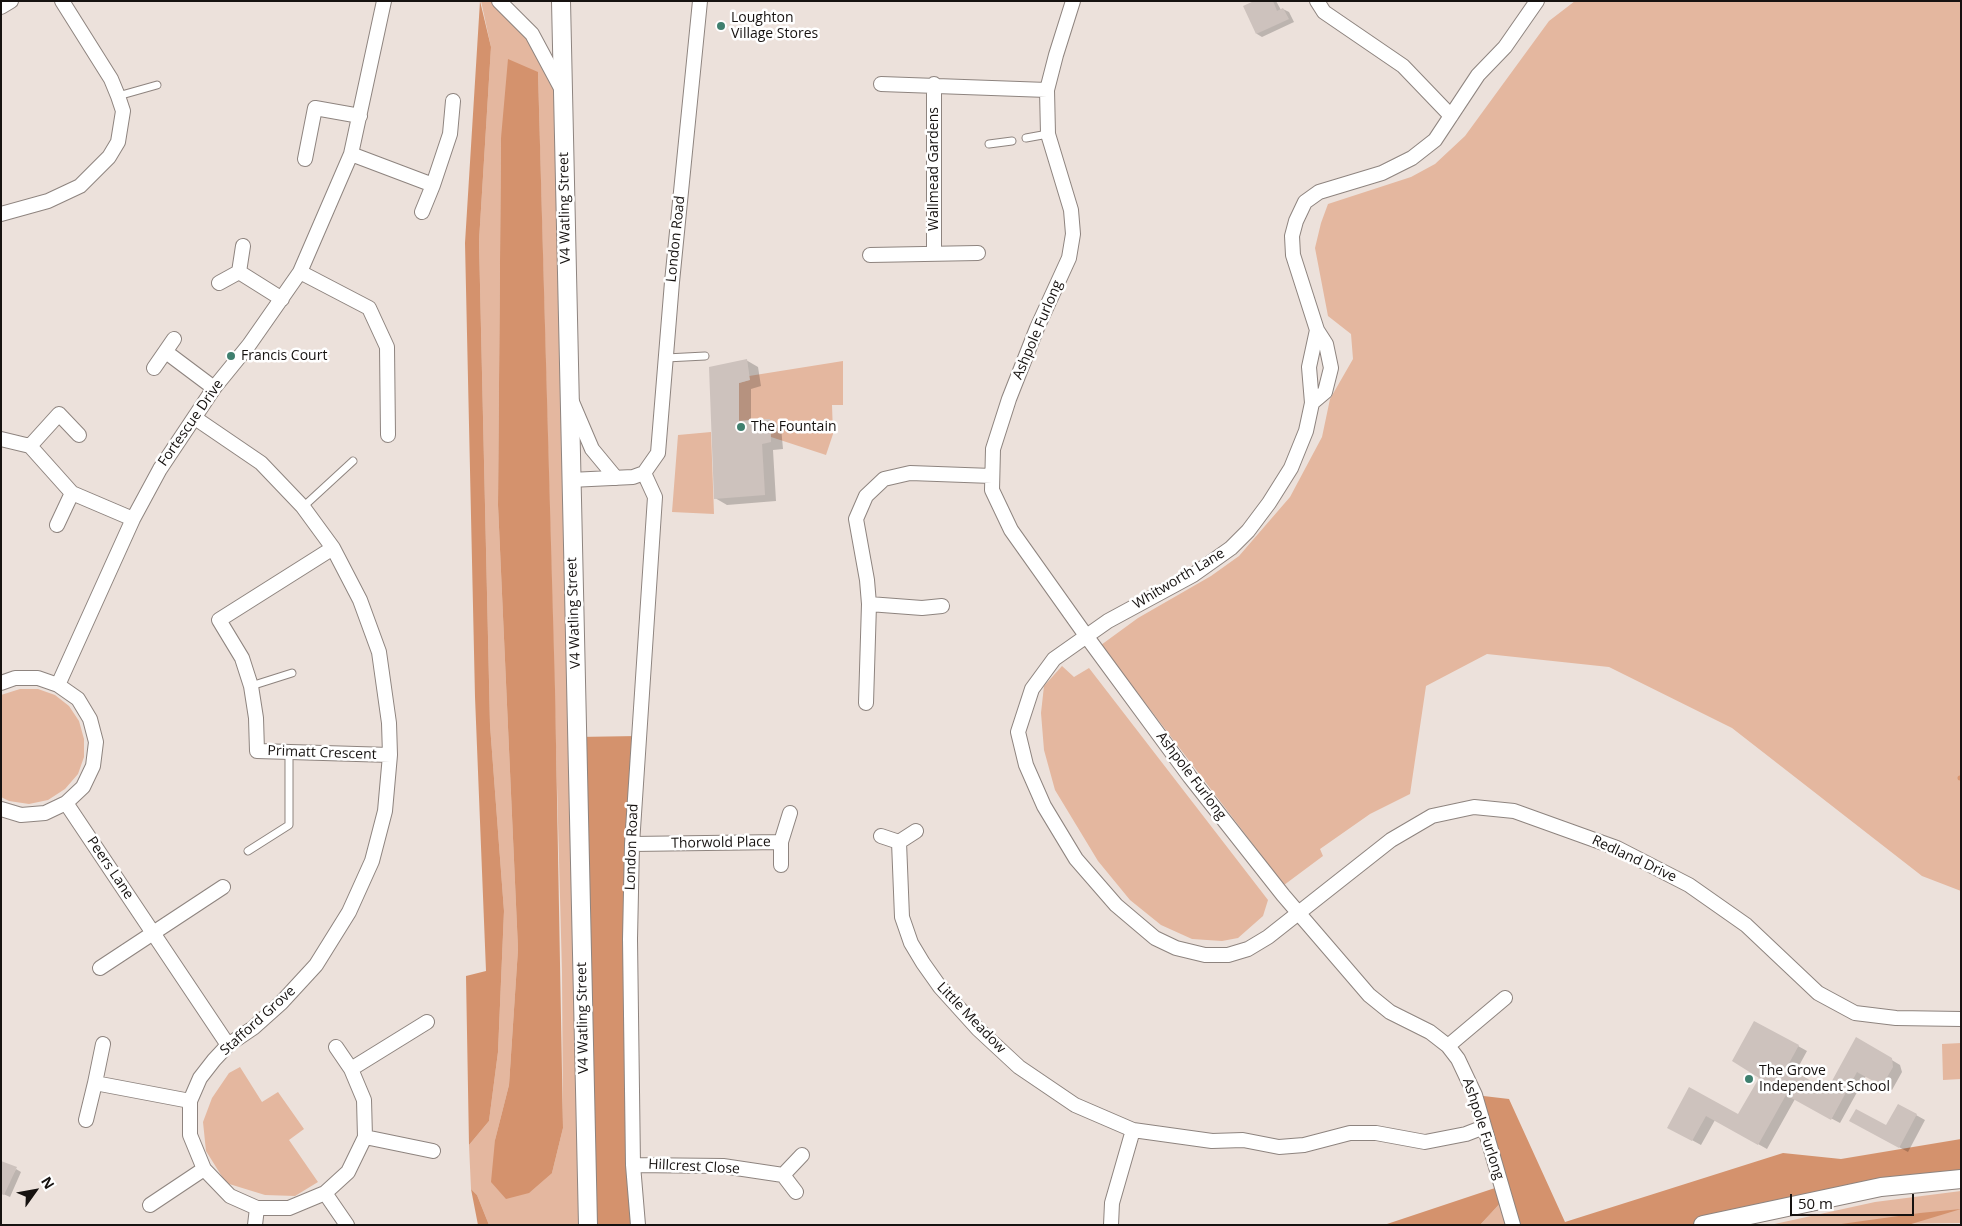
<!DOCTYPE html>
<style>
body{margin:0}
#map{position:relative;width:1962px;height:1226px;overflow:hidden;background:#ece1db;font-family:"Open Sans",sans-serif}
canvas{display:block}
.frame{position:absolute;inset:0;border:2px solid #161210;pointer-events:none}
.north{position:absolute;left:10px;top:1166px;width:50px;height:50px;-webkit-text-stroke:4px #fff;paint-order:stroke;rotate:58deg;font-size:14px;font-weight:700;line-height:20px;text-align:center;color:#161210}
.north::after{content:'';display:block;margin:auto;width:18px;height:22px;background:#161210;clip-path:polygon(50% 0,100% 100%,50% 72%,0 100%)}
.scale{position:absolute;left:1790px;top:1194px;width:124px;height:22px;box-sizing:border-box;border:2px solid #161210;border-top:0;padding-left:6px;font-size:15px;line-height:18px;white-space:nowrap;color:#161210;-webkit-text-stroke:4px #fff;paint-order:stroke}
</style>
<div id="map">
<canvas width="1962" height="1226"></canvas>
<div class="frame"></div>
<div class="north">N</div>
<div class="scale">50 m</div>
</div>
<script>
const ctx = document.querySelector('canvas').getContext('2d');
ctx.lineJoin = 'round';
function paint(path, color) {
  ctx.fillStyle = color;
  ctx.fill(path, 'evenodd');
}
function toPath(rows) {
  const path = new Path2D();
  for (const r of rows) {
    path.moveTo(r[0], r[1]);
    for (let i = 2; i < r.length; i += 2) path.lineTo(r[i], r[i + 1]);
  }
  return path;
}
function stroke(path, color, width, dash) {
  ctx.strokeStyle = color;
  ctx.lineWidth = width;
  ctx.lineCap = dash ? 'butt' : 'round';
  ctx.setLineDash(dash || []);
  ctx.stroke(path);
}
function drawText(font, color, halo, rows, align = 'center') {
  ctx.font = font + ' "Open Sans",sans-serif';
  ctx.lineWidth = 5;
  ctx.setLineDash([]);
  ctx.textBaseline = 'middle';
  ctx.strokeStyle = halo;
  ctx.fillStyle = color;
  for (const [text, x, y, turn = 0] of rows) {
    ctx.save();
    ctx.translate(x, y);
    ctx.rotate((+turn || 0) * Math.PI / 180);
    ctx.textAlign = isNaN(turn) ? turn : align;
    if (halo) ctx.strokeText(text, 0, 0);
    ctx.fillText(text, 0, 0);
    ctx.restore();
  }
}
paint(toPath([
 [481,1,499,1,532,34,562,91,588,1225,489,1225,477,1195,471,1189,469,1145,489,1121,498,1052,504,911,490,725,479,241,491,47],
 [538,72,562,972,563,1128,552,1173,495,1140,509,1085,518,949,498,505,501,138],
 [1575,1,1961,1,1961,891,1922,876,1732,728,1609,667,1487,654,1426,686,1410,794,1370,814,1320,849,1323,856,1284,885,1101,645,1138,618,1211,576,1239,556,1290,497,1322,437,1330,399,1353,359,1351,334,1328,316,1315,248,1321,223,1328,204,1411,177,1435,164,1465,136,1549,21],
 [843,361,843,405,832,405,833,434,826,455,771,437,769,419,739,421,739,383,749,380,749,376],
 [711,432,714,514,672,512,678,435],
 [1062,666,1074,677,1089,668,1268,900,1263,916,1238,938,1222,941,1192,939,1161,925,1130,900,1098,861,1055,790,1044,750,1041,713,1044,686],
 [20,689,38,689,55,695,69,706,79,721,84,739,84,757,78,774,65,789,48,800,29,804,9,801,1,797,1,695],
 [1961,1043,1961,1079,1943,1080,1942,1044],
 [240,1067,262,1102,278,1092,304,1129,289,1140,318,1182,295,1196,265,1195,226,1183,206,1151,203,1122,212,1098,229,1073],
 [1961,1191,1961,1223,1770,1225,1875,1202],
 [1505,1198,1510,1215,1505,1225,1480,1225]
]), '#e4b79f');
paint(toPath([
 [480,1,491,47,479,241,490,725,504,911,498,1052,489,1121,469,1145,466,976,486,971,475,697,465,243],
 [508,59,538,72,555,689,563,1128,552,1173,529,1193,506,1199,491,1182,495,1140,509,1085,518,949,498,505,501,138],
 [638,736,632,844,638,1225,588,1225,577,737],
 [1475,1095,1509,1099,1565,1222,1783,1153,1841,1159,1961,1139,1961,1179,1706,1225,1520,1225,1510,1215,1505,1198,1480,1225,1384,1225,1501,1186],
 [471,1189,477,1195,489,1225,478,1225],
 [1961,1209,1908,1225,1834,1225,1920,1213]
]), '#d4926d');
paint(toPath([
 [1257,1,1276,1,1281,10,1283,9,1289,12,1294,22,1262,37,1257,34],
 [746,360,758,367,761,386,751,389,751,422,769,420,781,427,783,449,773,450,776,501,727,505,715,498,710,368],
 [1755,1022,1807,1051,1795,1073,1828,1092,1857,1039,1900,1065,1902,1072,1892,1090,1866,1076,1840,1123,1795,1099,1767,1149,1715,1120,1701,1145,1668,1127,1690,1089,1739,1116,1761,1077],
 [1898,1105,1925,1120,1908,1152,1851,1121,1886,1127],
 [16,1169,21,1172,10,1197,1,1193]
]), '#0003');
stroke(toPath([
 [1960,778,1961,778]
]), '#d99771', 5);
paint(toPath([
 [1254,1,1273,1,1277,11,1283,8,1289,19,1256,34,1243,6],
 [747,359,750,380,739,383,739,421,770,419,771,442,762,444,765,495,714,499,709,367],
 [1754,1021,1799,1045,1787,1067,1827,1090,1856,1037,1892,1058,1893,1067,1882,1086,1857,1072,1831,1120,1786,1095,1758,1145,1706,1116,1692,1141,1667,1128,1689,1087,1738,1114,1759,1078,1732,1061],
 [1898,1104,1917,1114,1899,1148,1849,1121,1856,1109,1886,1125],
 [1,1161,17,1167,4,1195,1,1194]
]), '#cdc2bd');
const service = toPath([
 [118,96,157,85],
 [1026,138,1048,134],
 [989,144,1012,141],
 [666,358,705,356],
 [303,507,353,461],
 [251,686,292,673],
 [248,851,289,825,289,752]
]);
const minor = toPath([
 [499,1,532,34,562,90],
 [1073,1,1056,55,1047,90,1048,134,1071,210,1073,234,1069,258,1037,328,1009,399,993,449,992,490,1011,530,1087,637,1190,777,1283,895,1369,995,1390,1012,1430,1032,1448,1046,1458,1059,1475,1095,1513,1225],
 [1317,1,1324,12,1403,66,1451,116],
 [1,7,11,1],
 [881,84,1047,90],
 [351,154,433,185,450,134,453,101],
 [305,159,315,108,360,116],
 [422,212,433,185],
 [1,214,48,201,80,186,109,157,118,142,123,111,118,96,111,79,62,1],
 [934,254,934,84],
 [870,255,978,253],
 [239,272,282,299],
 [300,272,369,308,387,347,388,435],
 [219,283,239,272,243,246],
 [1317,330,1309,367,1312,403,1306,431,1291,468,1269,503,1248,531,1231,548,1193,575,1108,621,1054,659,1032,689,1018,732,1026,765,1044,806,1076,859,1116,905,1155,938,1176,948,1205,955,1228,955,1248,949,1268,937,1391,840,1432,816,1474,807,1514,811,1617,848,1689,885,1746,925,1818,993,1855,1013,1896,1018,1961,1019],
 [166,352,214,388],
 [154,368,174,339],
 [572,402,592,449,616,478],
 [1312,403,1325,392,1331,368,1326,344,1317,330,1293,255,1292,236,1296,221,1305,202,1319,192,1382,173,1412,158,1435,140,1478,75,1505,47,1537,1],
 [195,418,261,463,303,507,333,548,360,600,379,652,389,723,390,755,385,811,372,861,349,912,316,965,281,1003,253,1028,228,1045,214,1060,200,1078,190,1101,190,1135,204,1169,230,1196,257,1208,289,1208,325,1193,348,1172,365,1137,364,1100,351,1069,336,1047],
 [1,439,30,446,72,493,133,519],
 [30,446,59,414,79,435],
 [570,480,633,477,644,473,658,453,672,282,700,1],
 [57,525,72,493],
 [333,548,219,620,242,658,251,686,256,718,257,751,390,755],
 [869,604,922,608,942,606],
 [1,683,15,678,38,678,58,685,78,699,90,719,96,742,93,766,83,787,66,803,45,813,21,815,1,809],
 [58,685,133,519,160,469,214,388,249,345,300,272,351,154,384,1],
 [866,703,869,604,867,580,856,519,866,496,884,479,910,473,992,476],
 [66,803,228,1045],
 [881,836,899,842,916,831],
 [781,842,781,865],
 [899,842,902,917,911,943,923,963,940,987,978,1029,1019,1067,1075,1105,1133,1130,1212,1141,1243,1140,1279,1147,1304,1145,1350,1133,1376,1133,1425,1142,1466,1134,1484,1127],
 [632,844,781,842,790,813],
 [100,968,223,887],
 [1448,1046,1505,998],
 [351,1069,427,1022],
 [95,1083,103,1044],
 [86,1120,95,1083,190,1101],
 [365,1137,433,1151],
 [633,1165,723,1166,783,1175],
 [783,1175,802,1155],
 [783,1175,796,1192],
 [325,1193,347,1225],
 [150,1205,204,1169],
 [255,1225,257,1208],
 [638,1225,633,1165,630,939,632,844,655,497,644,473],
 [1111,1225,1112,1203,1133,1130]
]);
const tertiary = toPath([
 [561,1,588,1225],
 [1703,1225,1881,1187,1961,1179]
]);
stroke(service, '#8e847f', 9);
stroke(minor, '#8e847f', 16);
stroke(tertiary, '#8e847f', 20);
stroke(service, '#fff', 7);
stroke(minor, '#fff', 14);
stroke(tertiary, '#fff', 18);
for (const [x, y, r, color] of [
 [721,26,5,"#3f806f"],
 [231,356,5,"#3f806f"],
 [741,427,5,"#3f806f"],
 [1749,1079,5,"#3f806f"]
]) {
  const dot = new Path2D();
  dot.arc(x, y, r, 0, 2 * Math.PI);
  ctx.fillStyle = color;
  ctx.fill(dot);
  stroke(dot, '#fff', 2);
}
drawText('14px', '#161210', '#fff', [
 ["Loughton",731,18],
 ["Village Stores",731,34],
 ["Francis Court",241,356],
 ["The Fountain",751,427],
 ["The Grove",1759,1071],
 ["Independent School",1759,1087]
], 'left');
drawText('14px', '#161210', '#fff', [
 ["Wallmead Gardens",934,169,-90],
 ["V4 Watling Street",565,208,-91],
 ["London Road",676,239,-84],
 ["Ashpole Furlong",1038,330,-67],
 ["Fortescue Drive",191,423,-55],
 ["Whitworth Lane",1179,579,-31],
 ["V4 Watling Street",574,613,-92],
 ["Primatt Crescent",322,753,2],
 ["Ashpole Furlong",1191,776,53],
 ["Thorwold Place",721,843,-1],
 ["London Road",632,847,-88],
 ["Redland Drive",1634,859,25],
 ["Peers Lane",110,868,56],
 ["V4 Watling Street",583,1018,-91],
 ["Little Meadow",971,1018,46],
 ["Stafford Grove",258,1021,-42],
 ["Ashpole Furlong",1483,1129,72],
 ["Hillcrest Close",694,1167,3]
]);
</script>
